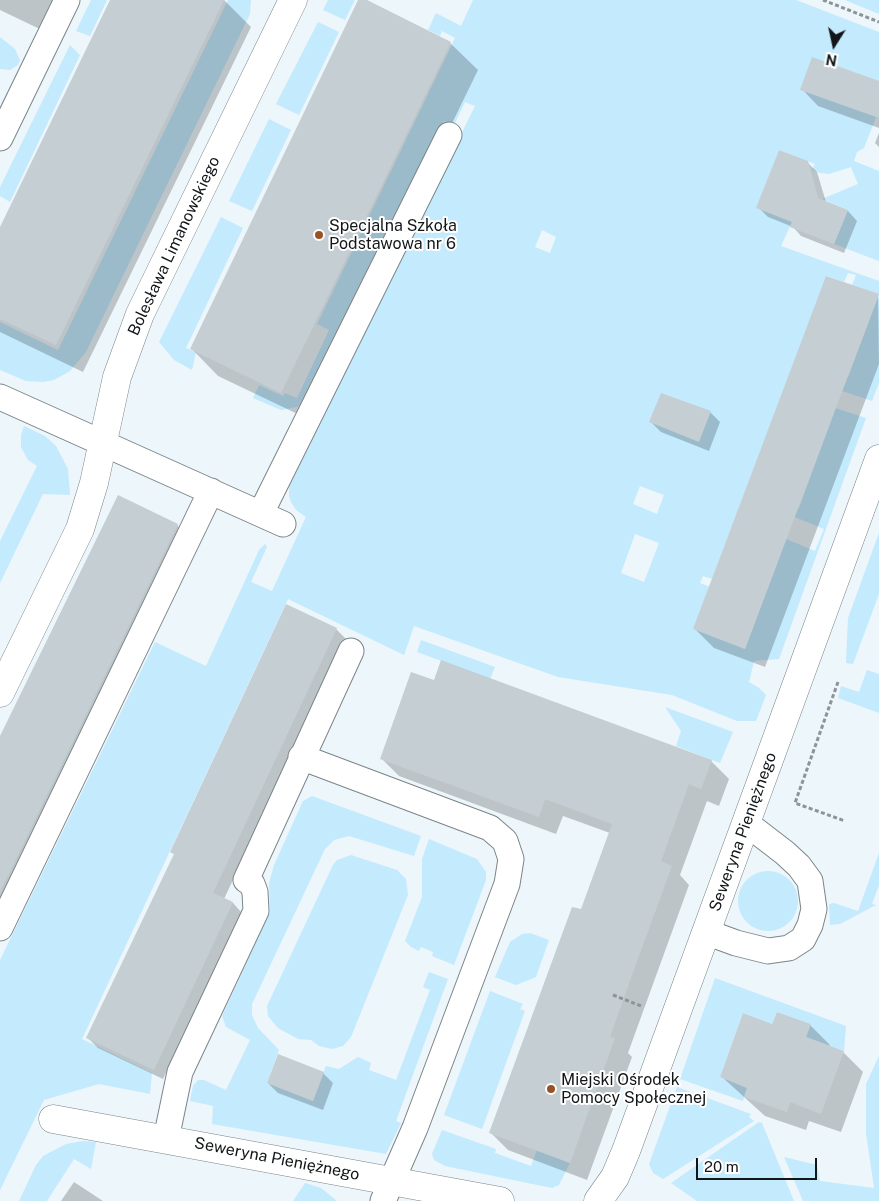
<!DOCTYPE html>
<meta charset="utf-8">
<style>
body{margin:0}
#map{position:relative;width:879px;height:1201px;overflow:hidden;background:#ecf6fb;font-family:"Public Sans",sans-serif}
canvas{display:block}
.north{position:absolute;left:809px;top:20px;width:50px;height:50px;-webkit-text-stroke:4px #fff;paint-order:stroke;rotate:190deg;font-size:14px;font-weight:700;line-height:20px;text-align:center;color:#131618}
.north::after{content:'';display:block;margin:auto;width:18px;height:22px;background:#131618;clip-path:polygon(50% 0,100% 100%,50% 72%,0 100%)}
.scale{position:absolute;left:696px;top:1158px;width:121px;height:22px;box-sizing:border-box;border:2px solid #131618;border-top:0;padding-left:6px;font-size:15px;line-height:18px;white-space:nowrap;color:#131618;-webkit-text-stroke:4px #fff;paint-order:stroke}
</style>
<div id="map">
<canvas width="879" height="1201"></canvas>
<div class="north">N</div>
<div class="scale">20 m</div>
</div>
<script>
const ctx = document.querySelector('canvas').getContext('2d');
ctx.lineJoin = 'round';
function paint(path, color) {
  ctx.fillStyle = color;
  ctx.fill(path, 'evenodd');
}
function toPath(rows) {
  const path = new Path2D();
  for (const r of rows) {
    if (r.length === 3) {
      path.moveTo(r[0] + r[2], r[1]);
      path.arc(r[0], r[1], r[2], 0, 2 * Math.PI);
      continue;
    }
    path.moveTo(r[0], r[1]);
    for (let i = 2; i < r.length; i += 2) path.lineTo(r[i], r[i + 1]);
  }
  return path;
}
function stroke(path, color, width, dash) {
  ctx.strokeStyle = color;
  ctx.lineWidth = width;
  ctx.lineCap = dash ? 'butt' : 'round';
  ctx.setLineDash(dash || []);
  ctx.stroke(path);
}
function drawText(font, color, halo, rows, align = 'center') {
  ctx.font = font + ' "Public Sans",sans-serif';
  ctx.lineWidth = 4;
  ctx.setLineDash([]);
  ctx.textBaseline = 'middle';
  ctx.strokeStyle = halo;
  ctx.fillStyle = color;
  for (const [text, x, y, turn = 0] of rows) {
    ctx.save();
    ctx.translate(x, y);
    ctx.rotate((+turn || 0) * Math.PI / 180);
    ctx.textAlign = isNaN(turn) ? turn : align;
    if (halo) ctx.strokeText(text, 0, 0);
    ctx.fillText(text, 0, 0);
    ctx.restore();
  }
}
paint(toPath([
 [91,0,107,0,90,36,76,31],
 [228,0,251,0,250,14,86,352,70,371,54,380,43,382,26,381,0,370,0,322,58,350],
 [328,0,355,0,345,20,323,10],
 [473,0,796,0,879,32,879,110,864,148,857,152,854,161,879,171,879,261,834,244,848,210,822,199,858,184,851,167,829,174,820,173,812,170,815,164,779,150,757,207,792,222,781,246,879,281,879,383,872,401,818,383,821,369,848,377,879,295,852,285,856,275,848,273,844,282,827,276,712,579,703,576,700,583,710,587,694,629,745,649,779,558,758,527,815,551,824,529,770,507,773,499,799,508,830,423,811,400,866,418,779,659,754,661,749,682,759,688,766,695,756,721,737,721,672,695,558,677,414,626,404,655,288,599,82,1039,152,1073,150,1094,99,1084,44,1100,0,1190,0,960,155,642,206,666,259,550,265,544,267,547,251,582,272,591,306,517,296,510,291,502,289,496,289,485,475,106,465,102,454,125,444,121,339,338,306,400,297,407,281,410,253,398,259,385,283,396,285,393,297,398,329,330,317,324,455,38,442,31,440,36,428,30,436,13,461,26],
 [542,230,556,237,550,253,535,247],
 [640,486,664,495,657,514,633,504],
 [635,534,659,543,644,582,621,573],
 [845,0,879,0,879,14],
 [318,22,339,32,299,115,276,104],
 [0,37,15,49,20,60,18,65,10,70,0,69],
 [70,45,80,55,10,202,0,196,0,187],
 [269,119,291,130,252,211,229,201],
 [221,217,243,228,186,348,196,352,192,370,174,360,159,342],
 [24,426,45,436,56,446,68,469,70,495,43,494,0,583,0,541,37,466,28,460,21,447,21,435],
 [879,533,879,594,853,664,846,663,848,618],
 [421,640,495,667,490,679,417,652],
 [867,670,879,674,879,713,838,698,841,686,859,692],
 [665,707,733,732,720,763,676,746,681,731],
 [312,796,421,836,414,856,349,836,334,840,325,849,252,1004,252,1015,258,1028,279,1050,267,1083,313,1101,326,1066,339,1069,358,1057,371,1063,369,1070,396,1080,430,990,423,987,429,972,448,979,396,1121,401,1123,386,1154,212,1124,213,1106,190,1101,193,1086,198,1080,204,1080,226,1090,250,1040,226,1027,222,1016,270,912,269,883,274,865,303,801],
 [429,839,477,859,486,872,486,880,454,965,432,956,433,952,421,947,419,951,411,947,405,941,422,897,422,859],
 [879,853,879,885,872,904,876,905,840,924,830,925,829,904,834,903,858,911],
 [351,855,397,870,406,879,408,895,351,1037,343,1046,332,1049,319,1046,311,1040,298,1039,278,1028,268,1016,267,1006,333,865,337,860],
 [768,901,30],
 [530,933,549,940,536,977,516,985,495,977,510,942,522,934],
 [715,978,846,1026,844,1051,806,1037,811,1024,777,1012,772,1024,743,1013,720,1077,747,1088,743,1101,680,1079],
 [490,991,523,1004,520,1009,525,1011,482,1129,444,1115],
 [879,1056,879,1201,803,1201,784,1157,817,1165,820,1181,874,1188,866,1133,866,1084],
 [677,1087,751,1114,749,1117,754,1121,663,1179,653,1173,649,1164],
 [759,1122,762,1123,794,1201,697,1201,671,1183],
 [442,1130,496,1149,495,1153,531,1166,537,1150,570,1163,559,1185,552,1188,445,1166,434,1160,432,1154],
 [83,1141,96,1142,91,1169,74,1159,47,1201,19,1201,36,1165,43,1156,66,1144],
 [305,1183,321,1188,337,1201,293,1201]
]), '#c3eafd');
paint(toPath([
 [0,0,64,0,48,33,0,10],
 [112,0,224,0,251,27,83,372,0,332,0,230],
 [359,0,364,0,450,43,478,70,308,419,218,376,191,348],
 [879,82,879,128,818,106,802,89],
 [879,133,879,147,875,143],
 [807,162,817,172,826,202,848,211,857,221,844,253,801,236,793,227,768,217,758,207],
 [878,295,879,364,765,667,714,648,695,629],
 [710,412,720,422,709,451,661,432,651,422],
 [177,525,186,535,0,921,0,740],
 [287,605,336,629,346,639,224,899,233,903,242,913,163,1079,98,1048,88,1038,175,855,171,852],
 [434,681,711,761,729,779,719,806,707,801,680,875,689,885,628,1053,632,1057,587,1180,508,1150,490,1132,581,911,610,833,563,816,556,834,399,776,381,758],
 [773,1025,810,1025,830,1045,829,1047,843,1052,863,1072,841,1132,809,1121,806,1130,765,1116,721,1076],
 [323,1073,333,1083,323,1110,278,1093,268,1083],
 [74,1182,103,1201,61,1201]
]), '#0003');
paint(toPath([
 [110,0,224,0,56,345,0,319,0,227],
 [358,0,367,0,451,42,281,393,190,349],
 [812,57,879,81,879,118,800,90],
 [779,150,808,161,818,198,848,210,834,244,790,227,792,222,756,208],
 [826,276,879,294,745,649,693,629],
 [661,393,711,411,699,442,649,422],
 [118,495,178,524,0,892,0,736],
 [286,604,337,628,213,893,233,902,154,1070,86,1038,174,854,170,852],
 [441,660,712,760,701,789,689,784,661,861,672,866,633,972,610,1037,615,1038,570,1163,489,1133,572,907,581,909,612,824,545,799,539,817,380,759,411,672,434,680],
 [777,1012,811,1024,806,1037,844,1051,821,1114,790,1102,787,1112,744,1097,747,1088,720,1077,743,1013,772,1024],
 [278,1054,324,1072,313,1101,267,1083]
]), '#c5ced3');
const lane = toPath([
 [0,138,67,0],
 [0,397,283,524],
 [261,513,449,135],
 [301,757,490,828,505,841,511,859,507,884,415,1128,383,1201],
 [0,928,211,491],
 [706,932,736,943,768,951,789,948,803,939,810,925,814,909,810,881,799,866,785,853,746,823],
 [166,1139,180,1072,256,911,255,892,252,884,246,880,351,651]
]);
const street = toPath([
 [0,693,80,529,94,483,117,377,140,314,293,0],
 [53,1119,500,1201],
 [598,1201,615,1177,626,1151,879,459]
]);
stroke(lane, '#7c8589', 27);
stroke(street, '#7c8589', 29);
stroke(toPath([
 [823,0,879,22],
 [838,682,795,803,845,821],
 [613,995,641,1006]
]), '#8d9498', 3, [4, 2.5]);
stroke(lane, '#fff', 25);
stroke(street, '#fff', 28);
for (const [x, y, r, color] of [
 [319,235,5,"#975226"],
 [551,1089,5,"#975226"]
]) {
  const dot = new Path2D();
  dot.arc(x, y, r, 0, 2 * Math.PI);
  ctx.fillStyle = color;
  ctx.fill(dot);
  stroke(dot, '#fff', 2);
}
drawText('16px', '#131618', '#fff', [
 ["Specjalna Szkoła",329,226],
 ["Podstawowa nr 6",329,244],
 ["Miejski Ośrodek",561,1080],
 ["Pomocy Społecznej",561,1098]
], 'left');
drawText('16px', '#131618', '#fff', [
 ["Bolesława Limanowskiego",174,246,-65],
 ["Seweryna Pieniężnego",743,832,-70],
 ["Seweryna Pieniężnego",277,1159,11]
]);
</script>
